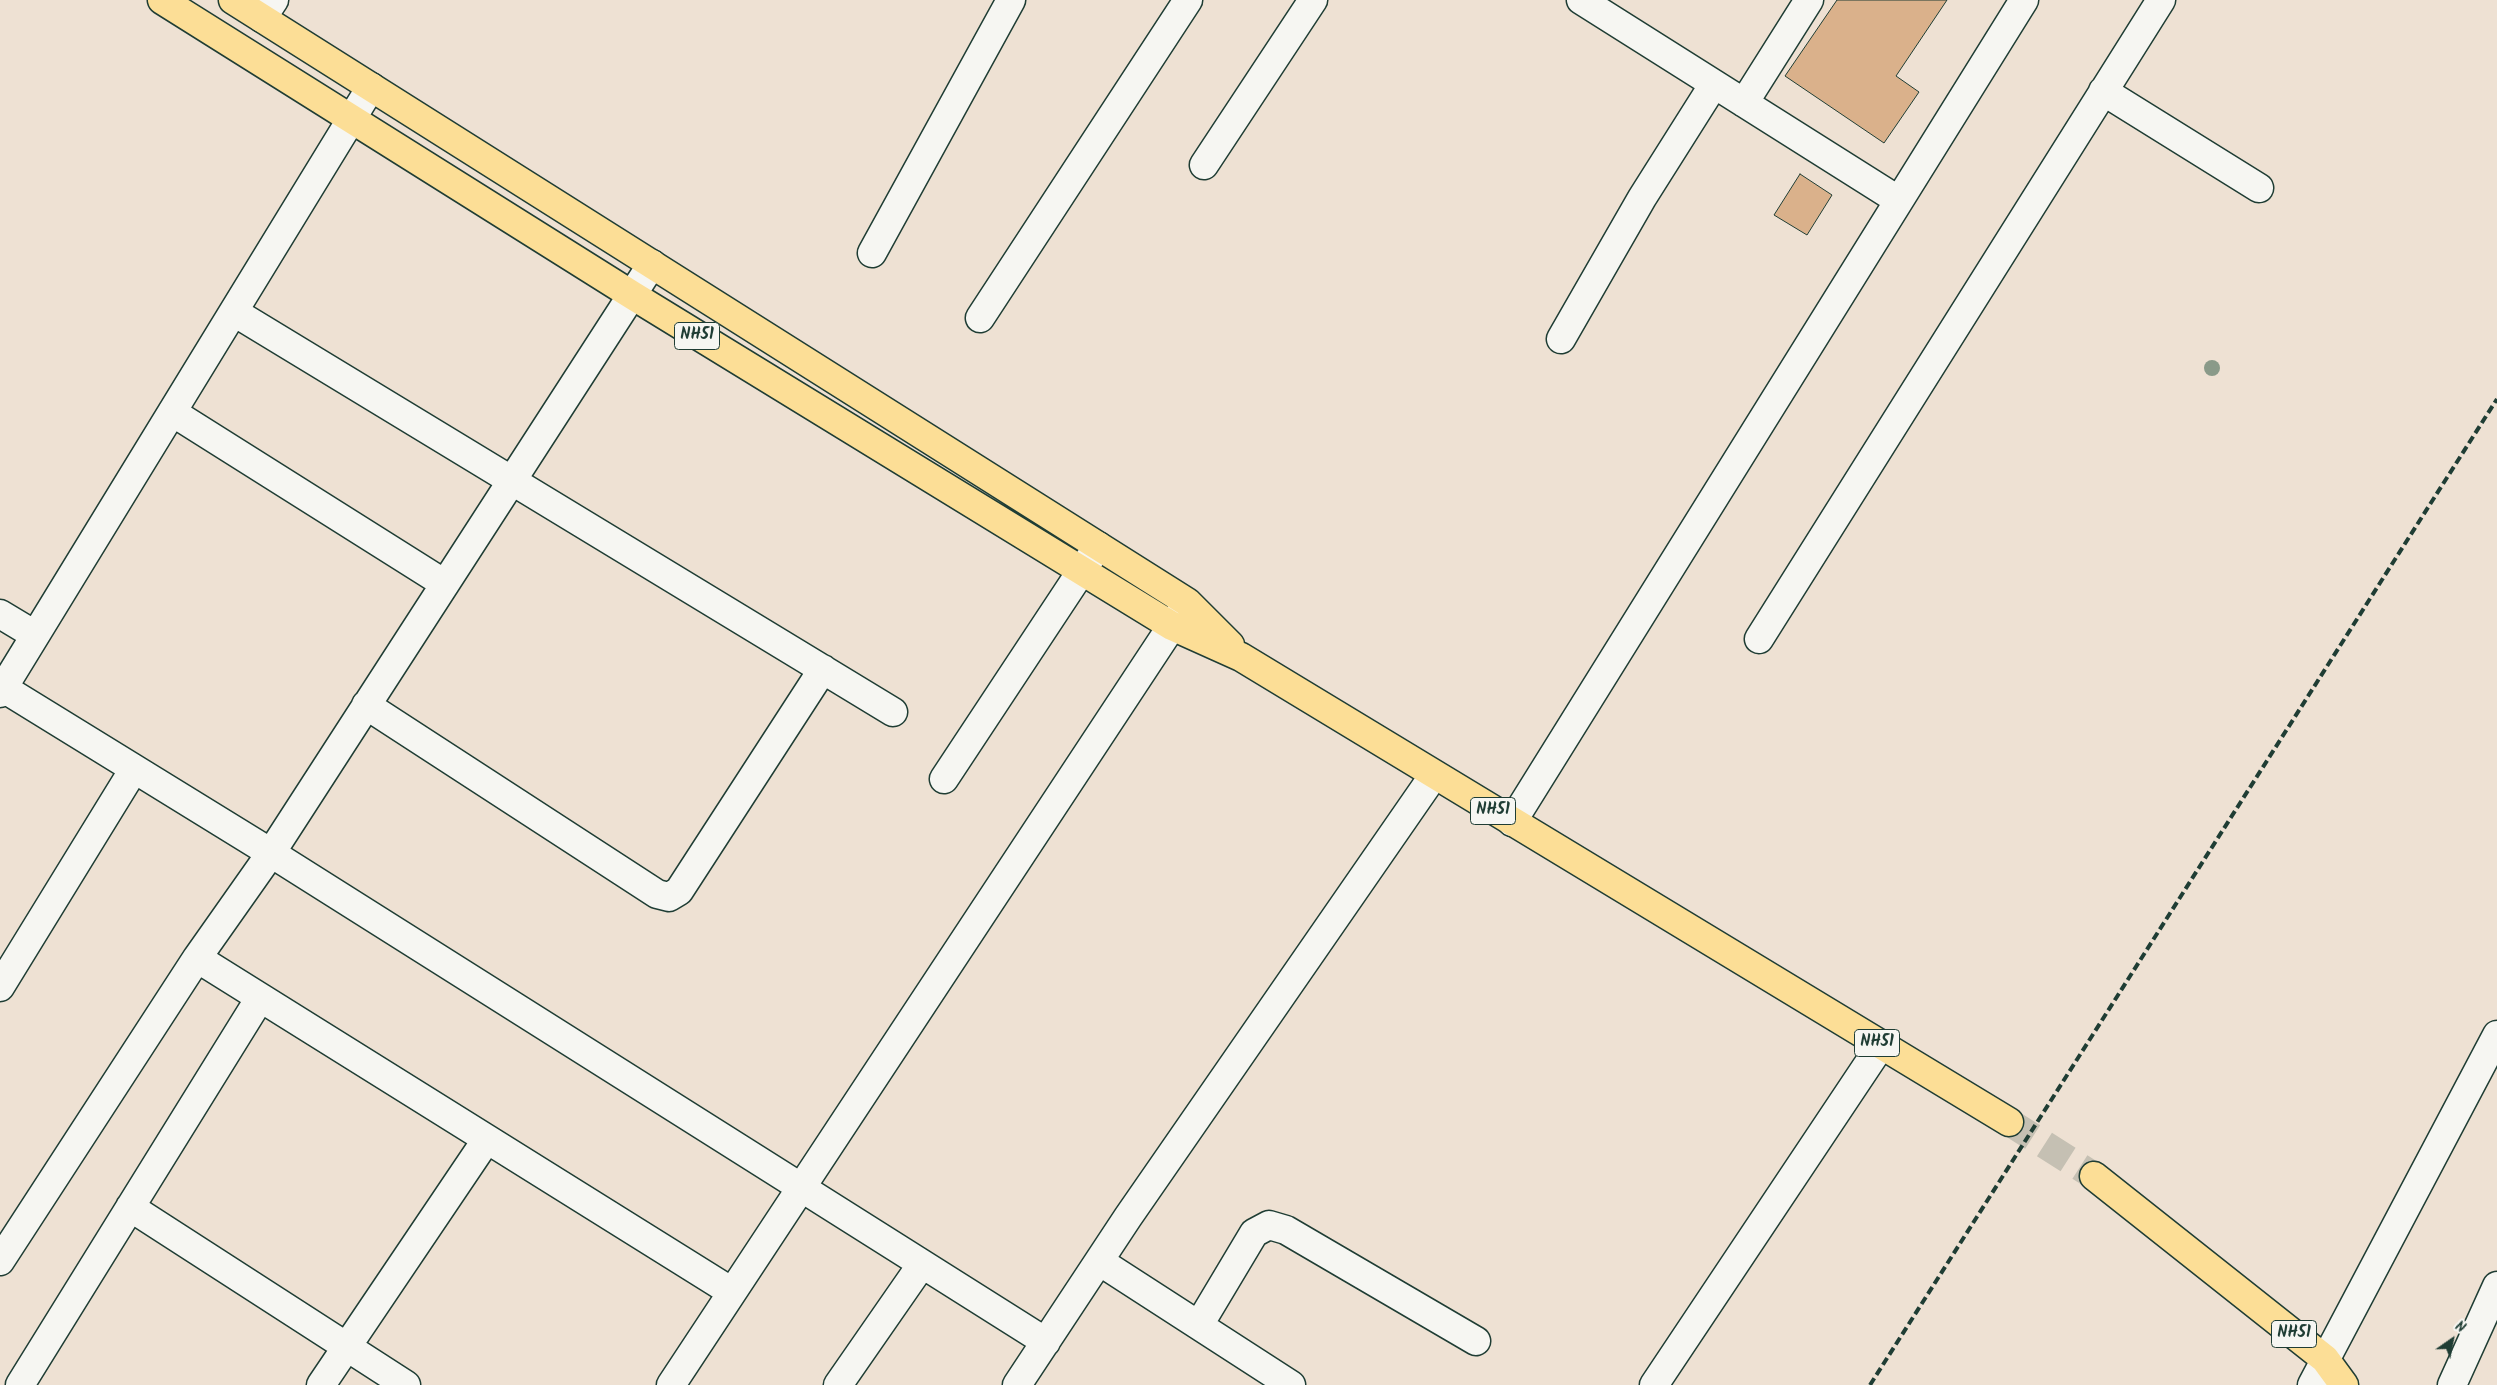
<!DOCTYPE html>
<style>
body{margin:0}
#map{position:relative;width:2497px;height:1385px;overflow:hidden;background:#eee1d3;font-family:Kalam,sans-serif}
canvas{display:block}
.north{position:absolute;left:2427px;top:1315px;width:50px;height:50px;-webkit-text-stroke:4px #f6f6f2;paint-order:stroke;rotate:33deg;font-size:14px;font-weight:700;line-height:20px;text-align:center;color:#1f3d34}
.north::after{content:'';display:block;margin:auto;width:18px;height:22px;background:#1f3d34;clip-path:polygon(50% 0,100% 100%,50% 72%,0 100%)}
</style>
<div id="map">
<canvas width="2497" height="1385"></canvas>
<div class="north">N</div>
</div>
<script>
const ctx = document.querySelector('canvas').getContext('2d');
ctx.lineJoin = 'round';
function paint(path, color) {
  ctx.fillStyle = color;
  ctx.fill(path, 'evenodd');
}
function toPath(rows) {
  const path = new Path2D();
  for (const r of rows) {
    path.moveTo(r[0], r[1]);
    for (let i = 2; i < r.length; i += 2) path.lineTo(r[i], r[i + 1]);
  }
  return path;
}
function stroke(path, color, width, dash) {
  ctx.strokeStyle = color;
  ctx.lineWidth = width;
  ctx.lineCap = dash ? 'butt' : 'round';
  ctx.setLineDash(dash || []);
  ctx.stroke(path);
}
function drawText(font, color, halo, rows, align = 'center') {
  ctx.font = font + ' Kalam,sans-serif';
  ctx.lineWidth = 4.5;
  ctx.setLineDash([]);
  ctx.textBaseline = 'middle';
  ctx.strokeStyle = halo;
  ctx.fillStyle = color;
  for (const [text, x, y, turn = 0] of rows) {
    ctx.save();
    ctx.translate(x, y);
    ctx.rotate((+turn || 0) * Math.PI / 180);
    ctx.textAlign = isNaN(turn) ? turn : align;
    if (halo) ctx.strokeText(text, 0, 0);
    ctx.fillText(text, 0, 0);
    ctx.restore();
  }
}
const building = toPath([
 [1837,0,1947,0,1896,76,1919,92,1884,143,1785,76,1837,0],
 [1800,174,1832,195,1807,235,1774,215,1800,174]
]);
paint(building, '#dab18b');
stroke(building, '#1f3d34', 1);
stroke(toPath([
 [2009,1122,2094,1176]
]), '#c5c0b3', 28, [28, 14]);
const minor = toPath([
 [1581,0,1898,200],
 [262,18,274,0],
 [2103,91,2259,188],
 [1744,103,1809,0],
 [1204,165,1313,0],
 [872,253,1011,0],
 [234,312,893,712],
 [980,318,1188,0],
 [1561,339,1642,198,1714,84],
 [172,412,445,584],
 [0,614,35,635],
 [1759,639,2161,0],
 [3,688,271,853,1046,1342],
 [0,693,371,87],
 [366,705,657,894,669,897,679,891,823,669],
 [944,779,1098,546],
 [1512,822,2024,0],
 [197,958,732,1292],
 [0,987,134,769],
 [130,1207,406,1385],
 [0,1261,197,958,271,853,652,264],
 [1099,1261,1291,1385],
 [1199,1325,1254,1233,1269,1225,1286,1230,1476,1341],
 [20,1385,260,998],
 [321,1385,487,1139],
 [671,1385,1185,606],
 [838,1385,922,1264],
 [1017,1385,1128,1217,1434,775],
 [1654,1385,1881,1045],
 [2312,1385,2497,1035],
 [2452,1385,2497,1286]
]);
const highway = toPath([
 [162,0,632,295,1172,626,1241,657,2009,1122],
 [233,0,1187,602,1230,645],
 [2094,1176,2325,1359,2344,1385]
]);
stroke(minor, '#1f3d34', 31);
stroke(highway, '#1f3d34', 31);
stroke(minor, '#f6f6f2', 28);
stroke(highway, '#fcde96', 28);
stroke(toPath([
 [1870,1385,2497,399]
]), '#1f3d34', 4, [8, 4]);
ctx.fillStyle = '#8a9a89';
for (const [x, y] of [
 [2212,368]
]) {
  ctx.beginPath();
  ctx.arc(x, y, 8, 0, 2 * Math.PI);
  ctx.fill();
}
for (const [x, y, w] of [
 [697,336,45],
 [1493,811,45],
 [1877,1043,45],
 [2294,1334,45]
]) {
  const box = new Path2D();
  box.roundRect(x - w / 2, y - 13.5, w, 27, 4);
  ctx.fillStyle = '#f6f6f2';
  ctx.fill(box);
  stroke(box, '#1f3d34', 1);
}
drawText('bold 16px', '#1f3d34', null, [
 ["NH51",697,336],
 ["NH51",1493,811],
 ["NH51",1877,1043],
 ["NH51",2294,1334]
]);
</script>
